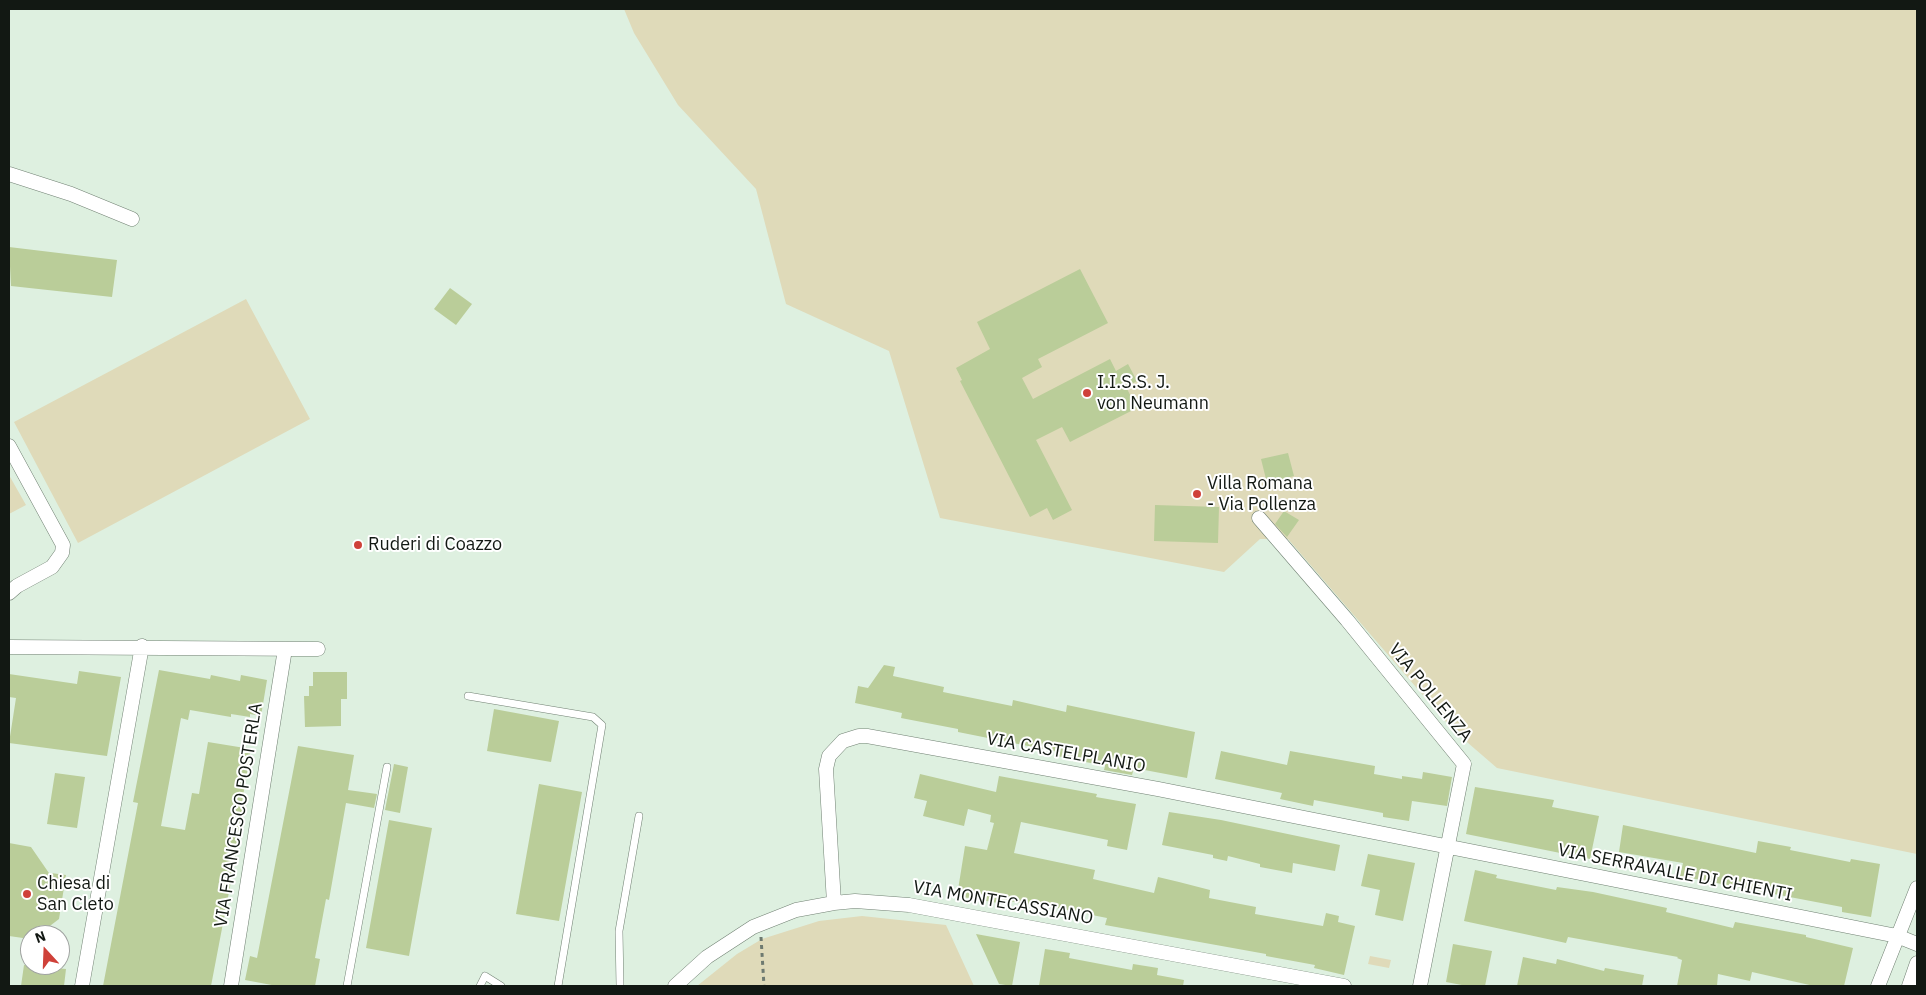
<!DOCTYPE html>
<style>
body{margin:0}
#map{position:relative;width:1926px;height:995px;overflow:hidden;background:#def0e0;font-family:"IBM Plex Sans",sans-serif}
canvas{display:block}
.frame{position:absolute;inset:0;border:10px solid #121813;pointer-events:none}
.north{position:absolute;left:20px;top:925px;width:50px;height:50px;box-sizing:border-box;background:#fff;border:1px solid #a0a3a1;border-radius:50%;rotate:340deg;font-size:14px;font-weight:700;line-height:20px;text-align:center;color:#121813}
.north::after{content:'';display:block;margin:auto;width:18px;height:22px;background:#cf4139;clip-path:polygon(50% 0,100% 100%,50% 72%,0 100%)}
</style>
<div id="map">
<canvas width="1926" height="995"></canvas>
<div class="frame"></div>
<div class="north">N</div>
</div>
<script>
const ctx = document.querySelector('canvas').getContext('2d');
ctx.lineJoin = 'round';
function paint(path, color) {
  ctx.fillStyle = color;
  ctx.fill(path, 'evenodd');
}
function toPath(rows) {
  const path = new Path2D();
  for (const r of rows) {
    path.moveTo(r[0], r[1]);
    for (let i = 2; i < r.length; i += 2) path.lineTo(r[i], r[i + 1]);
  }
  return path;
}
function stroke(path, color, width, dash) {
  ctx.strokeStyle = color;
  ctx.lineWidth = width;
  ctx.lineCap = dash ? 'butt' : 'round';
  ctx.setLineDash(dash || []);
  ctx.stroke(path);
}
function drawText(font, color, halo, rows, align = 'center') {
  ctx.font = font + ' "IBM Plex Sans",sans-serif';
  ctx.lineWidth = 4;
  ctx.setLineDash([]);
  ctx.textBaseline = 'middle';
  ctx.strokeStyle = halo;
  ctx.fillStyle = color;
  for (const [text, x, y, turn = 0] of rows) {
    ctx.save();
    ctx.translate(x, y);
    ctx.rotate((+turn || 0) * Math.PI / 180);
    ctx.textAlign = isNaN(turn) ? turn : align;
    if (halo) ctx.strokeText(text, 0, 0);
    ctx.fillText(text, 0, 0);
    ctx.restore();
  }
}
paint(toPath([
 [624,9,1917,9,1917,854,1497,768,1453,730,1288,539,1260,539,1224,572,940,518,889,351,786,304,756,189,678,105,634,33],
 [246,299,310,419,78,543,14,422],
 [9,475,26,505,9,514],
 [862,916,946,925,974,986,697,986,737,954,762,939,819,921],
 [1370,956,1391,960,1389,968,1368,964]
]), '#dfdab9');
paint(toPath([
 [9,247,117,260,112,297,11,286],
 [1080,269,1108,323,1038,359,1042,367,1022,378,1033,399,1110,359,1116,371,1128,364,1137,381,1126,387,1137,408,1070,442,1062,427,1036,440,1072,510,1053,520,1047,508,1030,517,960,381,962,380,956,368,990,349,977,322],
 [450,288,472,304,456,325,434,309],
 [1288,453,1294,476,1267,483,1261,459],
 [1155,505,1219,507,1218,543,1154,541],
 [1284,511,1299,520,1287,537,1275,524],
 [884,665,895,667,893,676,944,687,943,692,1012,706,1013,700,1066,712,1067,705,1195,732,1187,778,1134,768,1132,775,1104,770,1105,766,1057,756,1058,752,958,732,958,729,901,718,902,713,855,703,858,686,868,688],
 [159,670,210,679,211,675,240,681,241,675,267,680,261,716,250,714,250,717,231,714,231,717,190,710,188,720,181,718,161,826,185,830,192,793,199,794,208,742,251,749,242,802,246,803,211,986,103,986,138,803,133,802],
 [79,671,121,677,107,756,9,743,16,698,9,697,9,674,77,684],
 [313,672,347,672,347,699,341,699,341,726,305,727,304,696,309,696,309,686,313,686],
 [494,709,559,721,551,762,487,751],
 [298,746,354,755,348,790,377,794,374,808,346,803,329,900,326,899,315,958,320,959,315,986,277,986,245,980,250,956,257,958],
 [1221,751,1287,765,1290,751,1375,766,1374,774,1402,779,1402,776,1422,779,1423,772,1452,777,1447,806,1412,801,1409,821,1383,817,1383,813,1314,800,1313,806,1280,799,1282,793,1215,779],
 [394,764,408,767,400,813,385,810],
 [55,773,85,777,77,828,47,824],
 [920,774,996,792,999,776,1097,794,1096,797,1136,804,1127,850,1107,846,1108,840,1021,822,1014,853,1095,870,1093,879,1154,893,1158,877,1179,882,1210,890,1209,898,1256,907,1255,914,1323,926,1326,913,1339,916,1338,922,1355,926,1344,975,1314,968,1315,965,1266,956,1266,954,1105,925,1107,918,1042,905,1042,907,999,899,998,903,957,896,965,846,987,850,994,823,990,822,991,815,968,809,964,826,923,816,927,801,914,798],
 [539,784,582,792,559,921,516,914],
 [1475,787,1554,800,1552,807,1599,816,1590,859,1466,834],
 [1169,812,1221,820,1340,845,1335,871,1293,863,1292,873,1260,867,1260,864,1228,856,1227,861,1213,858,1213,855,1162,845],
 [389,820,432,828,409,956,366,948],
 [1623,825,1756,853,1758,841,1791,847,1790,850,1850,862,1851,859,1880,864,1871,917,1842,912,1842,907,1680,876,1683,863,1619,852],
 [9,843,31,847,51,876,51,873,66,875,59,919,38,935,30,935,30,939,9,936],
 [1368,854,1415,863,1403,921,1375,915,1380,890,1361,886],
 [1475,870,1497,875,1496,878,1556,890,1557,887,1593,892,1667,908,1666,912,1733,928,1735,922,1806,935,1806,937,1853,948,1844,986,1814,986,1752,972,1750,981,1718,974,1717,986,1677,986,1682,960,1677,958,1678,957,1568,937,1566,943,1464,921],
 [976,934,1020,942,1012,986,999,984],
 [1453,944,1492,951,1485,986,1467,986,1446,982],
 [1045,949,1070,953,1069,958,1132,970,1133,964,1158,968,1157,975,1184,980,1183,986,1039,986],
 [1523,957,1556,964,1557,959,1604,971,1605,968,1644,975,1642,986,1517,986],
 [24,965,66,969,64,986,21,986]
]), '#bacd99');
const service = toPath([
 [468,696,593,717,602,725,558,986],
 [347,986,387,767],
 [480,986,485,976,501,986],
 [620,986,619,931,639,816]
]);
const minor = toPath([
 [9,174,71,194,132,219],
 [9,446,63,545,62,553,52,567,17,586,9,593],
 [1259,518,1347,620,1464,764,1420,986],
 [9,647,318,649],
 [834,903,826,769,829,756,843,741,859,736,867,736,1158,789,1897,936,1917,944],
 [82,986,142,646],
 [231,986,285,649],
 [675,986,707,957,753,927,796,910,834,903,855,901,909,905,1344,986],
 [1878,986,1917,888],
 [1909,986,1917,963]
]);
stroke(service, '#718173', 8);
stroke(minor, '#718173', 15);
stroke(toPath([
 [761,937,764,986]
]), '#6e7a70', 3, [4, 4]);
stroke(service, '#fff', 7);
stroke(minor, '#fff', 14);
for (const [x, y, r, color] of [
 [1087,393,5,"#cf4139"],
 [1197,494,5,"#cf4139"],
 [358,545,5,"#cf4139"],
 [27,894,5,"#cf4139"]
]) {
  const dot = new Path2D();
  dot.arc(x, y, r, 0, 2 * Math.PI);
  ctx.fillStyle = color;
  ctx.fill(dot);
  stroke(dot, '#fff', 2);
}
drawText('18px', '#121813', '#fff', [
 ["I.I.S.S. J.",1097,383],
 ["von Neumann",1097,404],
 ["Villa Romana",1207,484],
 ["- Via Pollenza",1207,505],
 ["Ruderi di Coazzo",368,545],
 ["Chiesa di",37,884],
 ["San Cleto",37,905]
], 'left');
drawText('18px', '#121813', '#fff', [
 ["VIA POLLENZA",1430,693,51],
 ["VIA CASTELPLANIO",1066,753,10],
 ["VIA FRANCESCO POSTERLA",239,815,-81],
 ["VIA SERRAVALLE DI CHIENTI",1675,873,11],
 ["VIA MONTECASSIANO",1003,903,10]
]);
</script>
